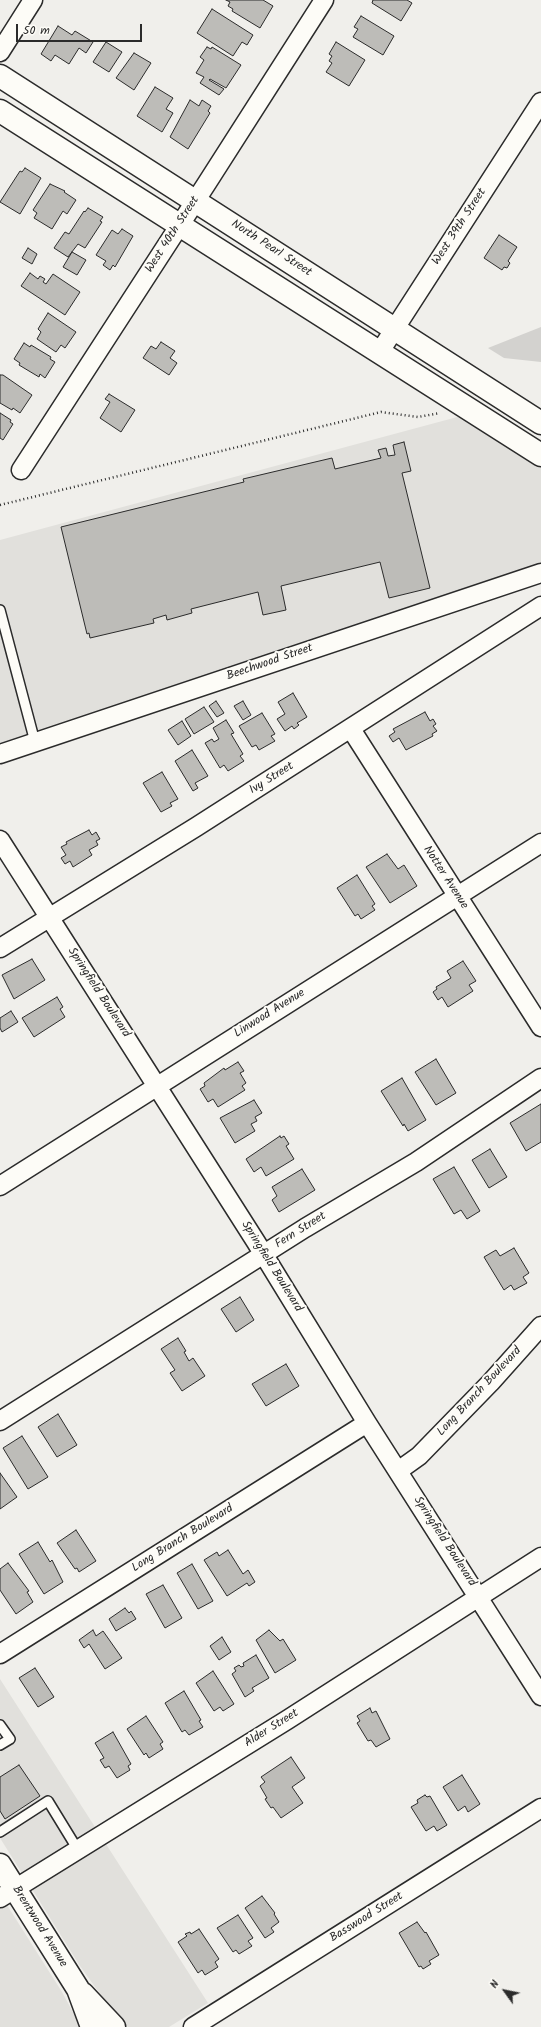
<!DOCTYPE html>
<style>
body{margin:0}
#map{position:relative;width:541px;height:2027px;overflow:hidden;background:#f0efeb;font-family:Kalam,sans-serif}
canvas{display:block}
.north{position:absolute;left:485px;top:1971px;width:40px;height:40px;-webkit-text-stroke:3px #fdfcf7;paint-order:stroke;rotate:303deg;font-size:11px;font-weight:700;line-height:16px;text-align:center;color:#2b2b2b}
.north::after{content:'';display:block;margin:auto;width:14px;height:18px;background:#2b2b2b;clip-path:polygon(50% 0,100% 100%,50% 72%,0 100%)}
.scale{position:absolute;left:16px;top:24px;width:126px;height:18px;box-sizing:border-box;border:2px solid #2b2b2b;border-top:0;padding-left:5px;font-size:12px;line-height:14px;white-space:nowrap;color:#2b2b2b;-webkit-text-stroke:3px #fdfcf7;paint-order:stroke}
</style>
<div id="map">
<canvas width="541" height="2027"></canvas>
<div class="north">N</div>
<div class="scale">50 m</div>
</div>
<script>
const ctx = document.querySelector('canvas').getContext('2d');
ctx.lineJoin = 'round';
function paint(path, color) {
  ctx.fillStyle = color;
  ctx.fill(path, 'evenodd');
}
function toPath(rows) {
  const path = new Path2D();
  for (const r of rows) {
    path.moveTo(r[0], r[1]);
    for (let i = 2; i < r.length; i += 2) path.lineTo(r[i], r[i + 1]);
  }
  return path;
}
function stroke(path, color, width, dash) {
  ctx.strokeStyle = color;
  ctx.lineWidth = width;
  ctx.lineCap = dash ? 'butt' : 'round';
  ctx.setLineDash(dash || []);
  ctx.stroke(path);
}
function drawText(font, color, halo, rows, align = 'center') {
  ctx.font = font + ' Kalam,sans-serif';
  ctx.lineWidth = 4;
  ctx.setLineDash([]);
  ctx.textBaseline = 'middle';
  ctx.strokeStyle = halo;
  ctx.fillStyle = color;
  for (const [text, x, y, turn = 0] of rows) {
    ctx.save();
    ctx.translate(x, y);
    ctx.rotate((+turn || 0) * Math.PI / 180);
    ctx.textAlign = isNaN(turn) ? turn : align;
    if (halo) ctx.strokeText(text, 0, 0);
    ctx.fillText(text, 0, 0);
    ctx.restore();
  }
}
paint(toPath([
 [461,416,541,465,541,565,0,745,0,540],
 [0,1679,208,2003,169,2027,128,2027,108,2005,80,1966,0,1838],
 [0,1894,62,1992,81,2027,0,2027]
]), '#e1e0dc');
paint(toPath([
 [541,327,541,362,504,358,488,348]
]), '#d3d2cf');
const building = toPath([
 [226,0,263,0,273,6,260,28,232,11,233,9,228,6,230,2,226,0],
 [373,0,407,0,412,3,401,21,372,3,373,0],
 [212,9,253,35,247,45,242,42,233,56,197,33,212,9],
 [361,16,394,36,383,55,353,37,358,29,354,27,361,16],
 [58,26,72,35,75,31,93,42,86,53,79,48,69,64,55,55,51,61,41,54,58,26],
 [106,42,122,52,109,72,93,62,106,42],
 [336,42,365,60,349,86,326,72,332,63,329,61,332,56,329,54,336,42],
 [207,47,211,49,212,47,241,65,226,88,210,79,209,80,224,89,219,95,200,83,204,77,196,73,204,60,200,57,207,47],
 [134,53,151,63,134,90,116,78,134,53],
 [155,87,173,98,166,109,173,113,162,132,137,116,155,87],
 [190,100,199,106,202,100,211,106,208,111,210,113,188,149,170,137,190,100],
 [25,168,41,178,20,214,0,202,20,171,22,172,25,168],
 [50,184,65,191,64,192,76,200,67,214,63,211,52,229,34,218,37,213,33,210,50,184],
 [88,208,103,217,100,221,102,222,85,248,78,244,68,257,54,248,65,232,69,234,84,211,85,212,88,208],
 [122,229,133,236,115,267,113,265,110,270,103,265,106,261,96,255,112,230,118,234,122,229],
 [499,235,517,247,508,261,510,263,507,268,504,267,502,270,484,258,499,235],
 [28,248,37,254,32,264,22,258,28,248],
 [72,252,86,260,77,275,63,267,72,252],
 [30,273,38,279,40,276,45,279,43,282,46,284,53,274,80,292,65,315,21,286,30,273],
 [48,313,76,332,65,348,61,345,56,352,37,339,41,332,38,329,48,313],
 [161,342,175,351,170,358,177,363,169,375,143,358,151,346,156,349,161,342],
 [24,343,30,347,31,345,51,357,50,359,55,362,45,378,40,374,39,377,19,365,20,363,14,359,24,343],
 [0,375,3,375,32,395,20,413,13,408,12,410,0,403,0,375],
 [109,394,135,410,121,432,100,418,110,402,105,399,109,394],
 [0,413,11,420,10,422,13,424,3,440,0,438,0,413],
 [404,442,411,471,402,473,430,588,389,598,380,562,281,586,286,610,263,615,258,592,191,609,192,613,167,620,166,615,153,619,154,623,90,638,89,633,87,634,61,527,244,482,243,479,332,458,335,469,381,458,378,450,386,448,388,456,395,455,393,445,404,442],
 [293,693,307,717,297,723,299,725,294,729,292,726,285,731,277,719,285,714,278,702,293,693],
 [216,701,224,713,217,717,209,706,216,701],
 [243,701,251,715,243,720,234,706,243,701],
 [204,707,214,722,194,734,185,719,204,707],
 [425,712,430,721,433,719,436,724,433,726,437,731,432,734,433,736,406,750,399,738,393,742,389,736,395,732,393,729,425,712],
 [262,713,275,734,271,736,275,741,259,750,256,745,252,747,239,726,262,713],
 [226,720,234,733,231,734,243,754,240,756,244,761,228,771,224,765,220,768,205,743,212,739,214,742,219,739,213,728,226,720],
 [182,721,191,736,178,745,168,730,182,721],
 [192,750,208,776,195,783,198,788,193,791,175,761,192,750],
 [162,772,178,799,170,803,172,806,161,812,143,783,162,772],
 [89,830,92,835,96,832,100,839,96,841,98,845,89,850,92,855,73,867,70,861,65,864,61,858,66,855,61,847,67,844,66,842,89,830],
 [387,854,398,869,404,865,417,886,390,903,366,867,387,854],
 [357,875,375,904,372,906,375,910,361,919,358,914,355,916,337,888,357,875],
 [32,959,45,980,14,999,2,975,32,959],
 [463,961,476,981,469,985,473,991,448,1007,442,997,438,1000,433,992,437,989,436,987,451,978,447,971,463,961],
 [57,997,63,1007,60,1009,65,1017,34,1037,22,1018,57,997],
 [11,1011,18,1022,2,1032,0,1028,0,1018,11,1011],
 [436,1059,456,1093,436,1105,415,1072,436,1059],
 [238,1062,244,1071,240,1073,246,1083,242,1086,245,1090,218,1107,213,1099,208,1102,200,1089,205,1086,204,1083,224,1068,225,1070,238,1062],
 [402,1078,426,1120,408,1131,404,1124,403,1126,381,1091,402,1078],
 [254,1100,262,1113,255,1117,257,1121,251,1124,255,1131,235,1143,220,1118,254,1100],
 [541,1104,541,1142,526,1151,510,1123,541,1104],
 [280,1136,281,1138,284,1136,289,1144,286,1146,294,1159,266,1176,261,1167,254,1172,246,1159,280,1136],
 [490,1149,507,1177,489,1188,472,1160,490,1149],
 [454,1167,480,1211,467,1219,461,1210,454,1214,433,1179,454,1167],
 [302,1169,315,1190,279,1212,272,1200,277,1196,272,1187,302,1169],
 [514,1248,529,1273,523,1277,527,1283,514,1290,511,1285,504,1290,484,1257,496,1250,500,1256,514,1248],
 [240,1297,254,1320,236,1332,221,1309,240,1297],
 [178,1338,186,1351,184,1352,189,1361,193,1358,205,1376,182,1391,170,1373,175,1370,161,1349,178,1338],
 [286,1364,299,1386,266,1406,252,1384,286,1364],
 [58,1414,77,1445,57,1457,38,1427,58,1414],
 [22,1436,48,1477,28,1489,3,1448,22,1436],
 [0,1473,17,1497,0,1509,0,1473],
 [76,1530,96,1561,79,1572,77,1568,75,1569,57,1543,76,1530],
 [38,1542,50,1562,52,1560,63,1582,44,1594,19,1554,38,1542],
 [228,1550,243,1574,248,1570,255,1582,249,1586,247,1583,227,1596,204,1560,217,1552,219,1556,228,1550],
 [8,1563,29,1591,27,1592,33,1602,16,1614,0,1590,0,1569,8,1563],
 [192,1564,213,1601,198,1609,177,1573,192,1564],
 [163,1585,182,1618,165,1628,146,1594,163,1585],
 [125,1608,129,1613,131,1611,136,1619,116,1631,109,1619,125,1608],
 [93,1630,96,1636,103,1631,122,1658,105,1669,89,1644,84,1648,79,1640,93,1630],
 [269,1630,280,1641,283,1639,296,1660,275,1673,256,1640,269,1630],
 [222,1637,231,1652,219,1660,210,1646,222,1637],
 [256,1655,269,1678,252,1688,254,1691,245,1697,232,1674,236,1671,234,1668,239,1665,241,1667,244,1666,243,1663,256,1655],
 [35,1668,54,1697,38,1707,19,1678,35,1668],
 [213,1671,234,1704,223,1711,220,1707,214,1711,196,1683,213,1671],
 [184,1691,201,1720,199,1721,203,1727,189,1735,185,1730,182,1732,165,1703,184,1691],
 [370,1708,372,1713,376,1711,390,1739,376,1747,371,1740,368,1741,357,1723,360,1721,357,1716,370,1708],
 [146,1716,163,1742,160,1744,163,1749,149,1758,146,1753,144,1755,127,1729,146,1716],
 [113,1732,131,1764,128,1766,130,1770,117,1778,109,1766,105,1768,100,1760,104,1758,95,1743,113,1732],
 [291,1757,305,1778,292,1787,303,1803,281,1818,273,1807,271,1808,265,1799,267,1798,260,1786,265,1782,261,1777,291,1757],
 [19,1765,40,1796,5,1819,0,1811,0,1777,19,1765],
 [462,1775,480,1804,468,1812,465,1806,458,1811,443,1787,462,1775],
 [425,1795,427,1797,430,1796,447,1825,437,1831,434,1826,426,1831,411,1807,418,1803,417,1800,425,1795],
 [262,1896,275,1913,274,1914,279,1922,271,1928,274,1932,265,1938,245,1908,262,1896],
 [238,1915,253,1938,248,1941,252,1946,239,1954,236,1950,233,1952,217,1928,238,1915],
 [417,1922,425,1933,426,1932,439,1955,429,1961,431,1964,423,1969,421,1966,419,1967,399,1933,417,1922],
 [199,1929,219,1959,215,1962,218,1967,205,1975,202,1970,198,1973,178,1942,187,1936,185,1934,190,1932,191,1934,199,1929]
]);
paint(building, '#bdbcb8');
stroke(building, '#2b2b2b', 1);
const lane = toPath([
 [0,610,35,742],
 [0,1725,10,1739,0,1745],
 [0,1832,48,1801,78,1850]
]);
const street = toPath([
 [0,52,33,0],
 [379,353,541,102],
 [21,470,207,183,324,0],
 [351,729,541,1027],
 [0,754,541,573],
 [0,840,256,1242,367,1423,541,1696],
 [0,948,196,827,541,606],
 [0,1186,541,843],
 [0,1421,305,1228,416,1162,541,1078],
 [398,1471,419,1456,491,1382,541,1326],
 [0,1654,367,1423],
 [0,1898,287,1720,541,1557],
 [193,2027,541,1808]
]);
const secondary = toPath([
 [0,76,541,423],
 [0,111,541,455],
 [0,1865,78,1989,92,2027],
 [83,1994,114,2027]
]);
stroke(lane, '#2b2b2b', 12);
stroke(street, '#2b2b2b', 21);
stroke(secondary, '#2b2b2b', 25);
stroke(toPath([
 [0,505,381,412,418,417,440,413]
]), '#2b2b2b', 2.5, [1, 3]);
stroke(lane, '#fdfcf7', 9);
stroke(street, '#fdfcf7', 18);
stroke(secondary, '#fdfcf7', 22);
drawText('12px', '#2b2b2b', '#fdfcf7', [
 ["West 39th Street",460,227,-57],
 ["West 40th Street",173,235,-57],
 ["North Pearl Street",271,249,33],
 ["Beechwood Street",270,663,-19],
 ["Ivy Street",272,779,-32],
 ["Notter Avenue",445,878,57],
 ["Springfield Boulevard",98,993,57],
 ["Linwood Avenue",270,1014,-32],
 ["Fern Street",301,1231,-32],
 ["Springfield Boulevard",271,1267,58],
 ["Long Branch Boulevard",480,1392,-47],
 ["Long Branch Boulevard",183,1539,-32],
 ["Springfield Boulevard",444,1542,57],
 ["Alder Street",272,1729,-32],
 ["Basswood Street",367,1918,-32],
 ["Brentwood Avenue",39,1927,58]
]);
</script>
